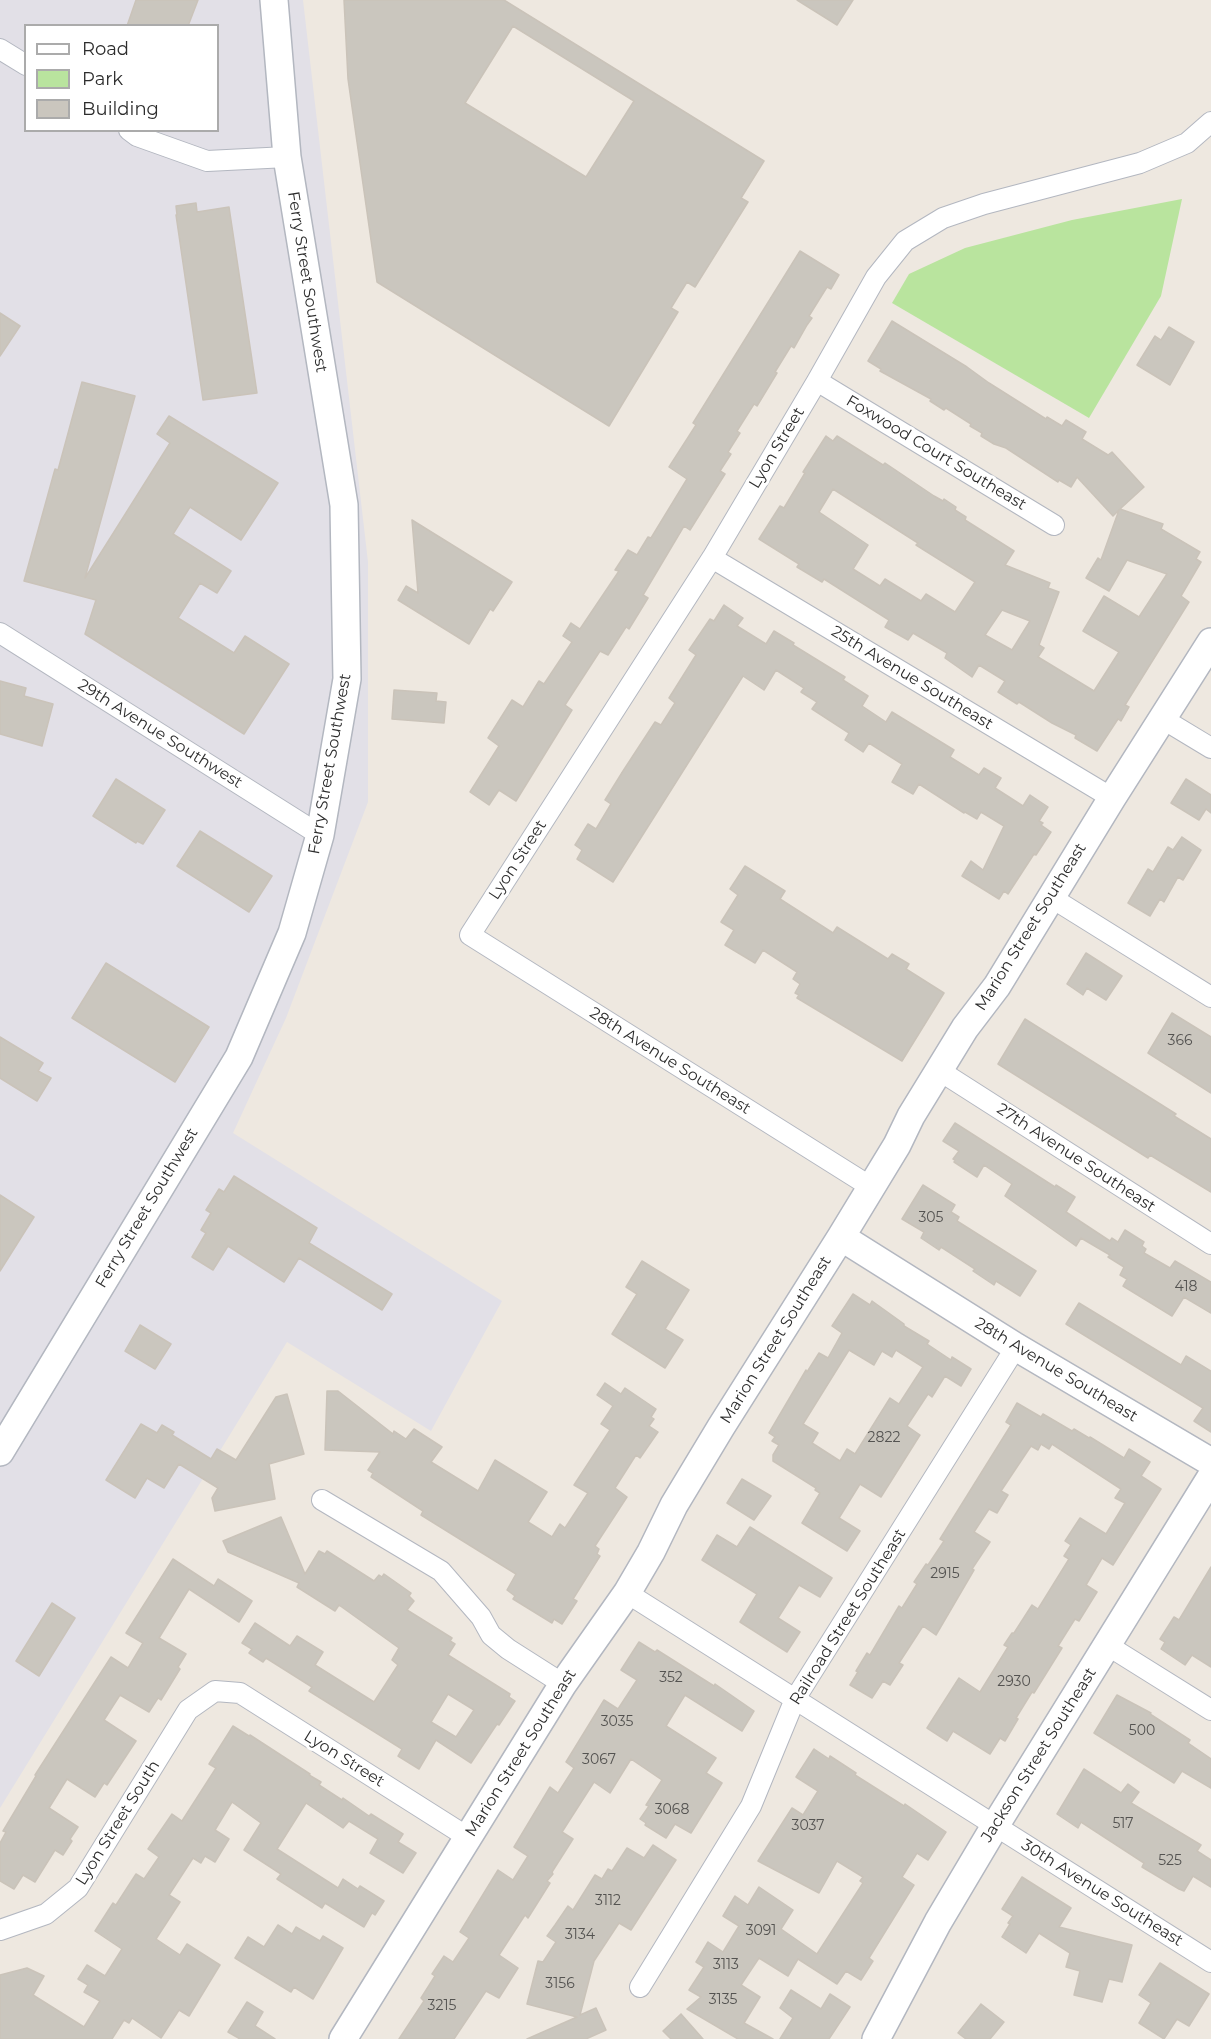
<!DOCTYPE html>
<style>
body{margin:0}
#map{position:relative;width:1211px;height:2039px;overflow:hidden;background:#eee8e0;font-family:Montserrat,sans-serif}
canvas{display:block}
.legend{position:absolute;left:24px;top:24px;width:195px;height:108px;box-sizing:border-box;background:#fff;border:2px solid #ababab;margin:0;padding:8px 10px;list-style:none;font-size:18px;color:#2d2d2d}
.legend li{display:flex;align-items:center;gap:12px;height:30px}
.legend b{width:30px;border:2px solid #ababab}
</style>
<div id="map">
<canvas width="1211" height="2039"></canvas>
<ul class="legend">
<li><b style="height:8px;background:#fff"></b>Road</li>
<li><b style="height:16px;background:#b9e49e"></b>Park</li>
<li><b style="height:16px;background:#cac6be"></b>Building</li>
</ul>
</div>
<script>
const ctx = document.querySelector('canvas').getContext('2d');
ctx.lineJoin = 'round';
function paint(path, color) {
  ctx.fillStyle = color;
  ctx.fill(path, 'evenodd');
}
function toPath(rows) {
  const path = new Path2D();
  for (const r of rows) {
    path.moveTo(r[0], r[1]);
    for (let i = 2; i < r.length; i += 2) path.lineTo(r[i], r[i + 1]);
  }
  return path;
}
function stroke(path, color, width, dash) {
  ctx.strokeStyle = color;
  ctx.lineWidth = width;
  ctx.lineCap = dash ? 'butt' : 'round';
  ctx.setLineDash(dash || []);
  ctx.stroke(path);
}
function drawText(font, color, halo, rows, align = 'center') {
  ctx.font = font + ' Montserrat,sans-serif';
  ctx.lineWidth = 6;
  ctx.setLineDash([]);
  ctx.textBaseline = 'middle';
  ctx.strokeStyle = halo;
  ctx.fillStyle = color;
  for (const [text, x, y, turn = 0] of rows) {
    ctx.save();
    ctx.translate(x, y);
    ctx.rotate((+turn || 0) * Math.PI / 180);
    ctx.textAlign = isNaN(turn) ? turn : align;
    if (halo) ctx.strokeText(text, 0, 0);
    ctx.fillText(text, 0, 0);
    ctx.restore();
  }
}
paint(toPath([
 [0,0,303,0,368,562,368,802,286,1018,233,1133,502,1301,431,1431,287,1342,0,1808],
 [26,26,218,26,218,130,26,130]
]), '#e2e0e7');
paint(toPath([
 [1182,199,1161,296,1089,418,892,303,909,274,965,248,1072,220]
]), '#b9e49e');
const building = toPath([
 [136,0,198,0,188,26,127,26,136,0],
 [344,0,504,0,764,161,741,198,748,202,695,287,687,282,671,308,678,312,609,426,377,282,348,79,344,0],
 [513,26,634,101,586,177,465,103,513,26],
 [797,0,853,0,837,25,797,0],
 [196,203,197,212,229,207,257,393,203,400,176,215,177,215,176,206,196,203],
 [800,251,839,275,831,289,827,287,809,316,812,318,807,325,794,348,791,346,775,372,777,373,757,406,754,404,737,431,740,433,728,452,731,454,720,471,725,474,690,530,684,526,643,595,648,598,629,629,626,627,608,655,600,651,565,705,572,710,516,801,499,790,489,805,470,792,499,746,488,738,512,700,523,707,539,681,544,684,572,642,563,636,571,623,580,629,619,571,615,570,628,550,637,555,648,537,651,538,687,479,669,467,696,425,693,423,800,251],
 [0,313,20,326,0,356,0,313],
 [892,321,967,367,989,383,1046,419,1047,417,1062,426,1066,420,1086,432,1082,439,1108,455,1112,452,1144,487,1120,509,1163,524,1161,529,1200,552,1196,559,1201,562,1181,596,1189,602,1125,705,1129,707,1121,721,1118,719,1097,751,1075,738,1076,735,1052,723,1019,702,1017,704,998,692,1005,681,979,665,972,677,945,658,947,653,913,633,908,640,885,627,889,620,824,579,822,582,797,567,799,564,759,539,780,506,784,508,805,473,803,472,826,436,833,441,837,436,883,465,885,463,934,496,943,501,944,499,956,507,955,510,966,517,965,520,1014,551,1005,565,1050,583,1048,588,1059,592,1039,645,1044,648,1038,657,1094,691,1119,652,1083,631,1104,596,1139,617,1167,574,1127,560,1109,591,1086,578,1098,558,1101,560,1119,510,1113,516,1077,477,1071,487,1059,480,1058,482,1006,448,994,444,981,436,982,433,970,426,971,424,946,408,944,410,930,401,931,399,880,371,881,369,868,361,892,321],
 [833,489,918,543,916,545,975,582,955,612,926,594,921,601,885,579,880,586,853,569,868,545,819,512,833,489],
 [1002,610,1030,621,1012,650,985,635,1002,610],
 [1169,327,1194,342,1170,385,1137,365,1155,336,1161,340,1169,327],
 [82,382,135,396,85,578,170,443,157,434,169,416,278,483,241,540,190,507,173,534,231,571,217,593,200,583,178,618,234,653,245,636,289,664,244,734,85,634,96,600,24,581,55,469,58,470,82,382],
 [412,520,512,582,493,611,490,609,469,644,398,600,406,586,418,593,412,520],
 [724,605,743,618,737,626,766,644,774,631,794,643,793,645,845,677,843,680,868,696,862,706,886,722,892,712,954,750,950,757,979,775,984,768,1001,778,995,788,1023,806,1030,795,1048,807,1039,821,1043,823,1041,825,1051,832,1036,855,1034,854,1008,894,1004,891,999,899,962,876,971,861,983,870,1004,826,981,812,977,819,965,812,964,813,919,784,913,794,892,782,902,764,869,743,863,752,845,740,849,733,812,709,817,702,801,692,804,688,776,670,764,690,743,676,613,882,577,859,582,850,575,845,588,824,596,829,611,804,605,800,623,771,655,722,661,725,675,703,669,698,696,655,689,650,710,619,714,621,724,605],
 [0,681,26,688,24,696,53,704,42,746,0,734,0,681],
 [394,690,437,693,436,701,446,702,444,723,392,719,394,690],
 [116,779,165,810,143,844,137,841,136,843,93,816,116,779],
 [1186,779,1211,795,1211,813,1206,809,1199,820,1171,803,1186,779],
 [200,831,272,876,249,912,177,866,200,831],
 [1182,837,1201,850,1183,880,1178,877,1164,902,1160,899,1150,916,1128,903,1148,869,1153,872,1168,847,1173,850,1182,837],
 [745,866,785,891,780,899,833,933,837,927,888,959,892,954,909,964,906,969,944,993,902,1061,797,998,799,995,795,993,800,984,793,979,797,972,763,950,755,963,725,945,734,930,721,922,738,895,730,889,745,866],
 [1086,953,1122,976,1106,1000,1087,988,1083,995,1067,984,1086,953],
 [106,963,209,1027,175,1082,72,1018,106,963],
 [1172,1013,1211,1037,1211,1093,1148,1053,1172,1013],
 [1025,1019,1176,1114,1174,1116,1211,1139,1211,1192,1150,1155,1148,1158,998,1064,1025,1019],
 [0,1037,43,1063,38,1071,51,1078,37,1101,0,1078,0,1037],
 [955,1123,1055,1187,1056,1185,1075,1197,1066,1212,1110,1241,1112,1238,1118,1242,1125,1230,1144,1242,1142,1246,1146,1249,1144,1253,1170,1268,1175,1261,1211,1282,1211,1313,1184,1297,1172,1316,1123,1286,1127,1279,1120,1275,1124,1267,1108,1257,1110,1255,1081,1238,1076,1246,1005,1196,1012,1184,984,1165,977,1177,954,1162,955,1160,953,1159,959,1151,943,1141,955,1123],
 [234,1176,317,1228,309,1243,392,1294,382,1310,299,1258,284,1282,228,1246,213,1270,192,1257,206,1233,201,1230,211,1213,206,1210,219,1189,224,1192,234,1176],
 [923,1185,955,1205,951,1212,959,1217,957,1221,1036,1271,1020,1296,996,1281,994,1285,973,1271,975,1269,941,1247,939,1250,921,1238,924,1232,902,1219,923,1185],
 [0,1195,34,1217,0,1271,0,1195],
 [642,1261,689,1290,665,1329,683,1340,665,1368,612,1334,637,1294,626,1287,642,1261],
 [853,1294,870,1305,872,1301,904,1324,904,1326,929,1341,927,1344,951,1360,952,1357,971,1369,961,1386,945,1376,932,1397,928,1394,907,1426,920,1435,881,1497,860,1484,839,1518,860,1531,847,1551,802,1523,820,1493,815,1490,816,1488,773,1461,773,1455,779,1445,772,1441,775,1437,769,1433,806,1370,807,1372,819,1353,828,1358,842,1333,832,1326,853,1294],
 [849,1350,874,1365,882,1351,892,1357,896,1350,923,1367,899,1404,890,1398,855,1454,847,1449,840,1461,812,1443,818,1433,803,1424,849,1350],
 [1079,1303,1181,1365,1186,1356,1211,1371,1211,1432,1194,1421,1203,1408,1066,1324,1079,1303],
 [140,1325,171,1344,155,1369,125,1351,140,1325],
 [605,1383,621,1394,625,1388,656,1409,651,1417,654,1419,649,1426,658,1432,640,1458,636,1455,615,1488,627,1497,595,1546,599,1549,597,1554,600,1556,573,1599,577,1601,562,1624,554,1619,552,1623,513,1599,515,1596,507,1590,516,1574,421,1515,423,1511,371,1477,373,1473,368,1470,380,1452,325,1450,327,1391,338,1391,393,1434,394,1431,406,1439,414,1429,442,1447,431,1462,478,1491,495,1460,547,1492,528,1522,552,1537,560,1524,565,1528,588,1493,574,1485,610,1430,601,1424,613,1406,597,1395,605,1383],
 [287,1394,304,1454,269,1464,275,1499,215,1511,212,1498,218,1488,179,1464,164,1488,147,1478,135,1498,106,1480,141,1424,157,1433,162,1425,174,1432,172,1435,211,1459,217,1449,236,1460,276,1397,287,1394],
 [1017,1403,1041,1417,1043,1414,1072,1431,1074,1429,1089,1438,1090,1437,1124,1458,1129,1449,1150,1462,1141,1476,1161,1489,1113,1565,1102,1558,1086,1585,1097,1592,1079,1621,1075,1619,1058,1646,1062,1648,1034,1693,1032,1692,1016,1718,1018,1719,1005,1741,1000,1738,990,1754,953,1731,947,1741,927,1728,959,1678,980,1692,1008,1647,1004,1645,1012,1633,1014,1633,1032,1605,1038,1609,1069,1559,1064,1556,1071,1545,1065,1541,1080,1518,1106,1534,1125,1503,1115,1498,1121,1489,1052,1444,1049,1449,1041,1444,1038,1450,1031,1446,1001,1491,1008,1495,997,1513,989,1509,974,1532,990,1542,972,1569,974,1570,936,1635,923,1626,899,1663,903,1665,890,1685,883,1681,872,1698,850,1685,858,1672,856,1671,867,1653,870,1655,899,1606,902,1608,917,1584,914,1582,926,1564,928,1565,944,1541,940,1539,1011,1425,1006,1422,1017,1403],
 [742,1479,771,1496,754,1520,727,1503,742,1479],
 [281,1517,305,1574,319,1551,325,1554,327,1551,374,1581,379,1575,382,1577,384,1574,411,1593,409,1596,414,1601,407,1610,452,1638,450,1641,455,1644,448,1655,510,1694,509,1697,515,1701,499,1725,497,1724,471,1763,436,1740,419,1769,398,1756,402,1749,309,1691,312,1687,266,1658,263,1662,249,1653,252,1649,242,1643,255,1623,290,1646,297,1636,323,1652,315,1665,374,1702,398,1665,392,1660,399,1648,339,1605,335,1611,297,1587,299,1583,228,1552,223,1541,281,1517],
 [448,1694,474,1710,456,1737,431,1722,448,1694],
 [750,1527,832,1578,820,1597,799,1585,778,1618,800,1632,787,1652,740,1622,757,1594,702,1560,717,1535,737,1547,750,1527],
 [173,1559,214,1586,218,1579,252,1601,239,1622,189,1589,159,1638,186,1654,178,1667,180,1669,161,1700,158,1698,149,1712,120,1695,104,1720,136,1741,107,1785,104,1783,95,1797,67,1779,49,1808,78,1827,70,1839,72,1841,63,1855,55,1850,35,1882,23,1875,14,1889,0,1881,0,1843,6,1832,3,1831,36,1776,35,1775,111,1657,128,1668,143,1643,126,1633,173,1559],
 [1211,1567,1211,1667,1192,1655,1185,1665,1161,1649,1165,1642,1160,1639,1174,1617,1179,1620,1211,1567],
 [52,1603,75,1618,39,1676,16,1661,52,1603],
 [639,1642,655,1652,657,1650,714,1686,715,1684,754,1711,742,1731,685,1695,666,1726,716,1758,706,1773,722,1783,691,1833,675,1824,666,1838,645,1825,646,1823,640,1819,649,1806,646,1805,662,1780,631,1759,610,1793,594,1782,562,1832,573,1839,552,1872,553,1874,547,1881,550,1883,528,1918,525,1915,499,1955,518,1968,499,1998,486,1991,454,2039,399,2039,424,2001,421,1998,435,1976,432,1974,444,1956,453,1962,469,1938,460,1932,498,1870,513,1880,528,1856,514,1847,550,1787,558,1793,574,1768,566,1762,604,1700,618,1709,637,1680,621,1670,639,1642],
 [1117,1695,1151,1713,1150,1714,1190,1740,1188,1743,1211,1759,1211,1788,1182,1771,1174,1783,1094,1733,1117,1695],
 [233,1726,249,1736,250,1735,310,1774,309,1775,321,1782,319,1785,342,1800,343,1798,369,1816,371,1814,403,1834,398,1842,416,1853,403,1873,370,1853,378,1839,349,1821,343,1828,306,1803,277,1849,338,1888,343,1879,358,1889,360,1886,384,1901,375,1915,372,1913,364,1927,325,1903,322,1908,277,1879,281,1874,244,1850,261,1823,232,1802,215,1830,229,1839,215,1862,205,1856,201,1863,193,1858,169,1895,180,1902,156,1939,180,1955,187,1944,220,1965,189,2016,179,2010,161,2038,132,2018,129,2023,124,2020,112,2039,0,2039,0,1975,27,1968,44,1976,33,1995,84,2027,100,2001,84,1992,88,1985,78,1979,87,1965,105,1976,122,1949,95,1931,113,1903,116,1905,136,1874,144,1879,159,1857,148,1849,172,1814,182,1821,216,1768,209,1764,233,1726],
 [814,1749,829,1759,830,1756,856,1773,855,1775,904,1806,905,1804,946,1832,928,1860,917,1853,902,1877,914,1885,869,1958,873,1961,861,1980,846,1971,837,1984,798,1959,788,1976,759,1958,741,1985,760,1997,744,2023,773,2039,738,2039,687,2009,701,1997,689,1990,704,1967,696,1962,708,1942,723,1952,739,1926,723,1916,735,1896,748,1905,759,1887,793,1910,781,1929,817,1954,863,1883,860,1881,863,1877,837,1861,819,1893,758,1861,792,1808,803,1815,818,1791,796,1777,814,1749],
 [1084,1769,1121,1793,1128,1784,1139,1792,1131,1803,1201,1845,1197,1851,1211,1860,1211,1887,1193,1876,1184,1891,1179,1889,1142,1867,1144,1863,1081,1822,1078,1828,1057,1814,1084,1769],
 [653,1845,676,1860,631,1930,619,1923,594,1961,580,2015,596,2008,606,2030,586,2039,527,2039,577,2017,527,2004,538,1961,543,1962,556,1942,547,1936,555,1925,568,1906,573,1910,595,1875,602,1879,608,1869,612,1871,627,1848,644,1858,653,1845],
 [1022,1877,1071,1908,1059,1927,1132,1945,1122,1982,1109,1979,1102,2002,1074,1995,1080,1971,1066,1967,1070,1953,1039,1933,1026,1953,1002,1937,1010,1924,1008,1923,1013,1916,1002,1909,1022,1877],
 [278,1925,292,1934,296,1927,320,1941,323,1936,343,1948,313,1999,294,1987,291,1992,235,1958,248,1937,264,1947,278,1925],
 [1160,1963,1209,1994,1189,2026,1177,2019,1164,2039,1139,2023,1151,2003,1139,1995,1160,1963],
 [791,1990,821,2009,830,1994,850,2007,829,2039,780,2039,793,2018,780,2008,791,1990],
 [247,2002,263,2012,255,2026,275,2039,240,2039,228,2032,247,2002],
 [981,2004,1004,2022,990,2039,966,2039,958,2033,981,2004],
 [681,2014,703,2039,671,2039,663,2031,681,2014]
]);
paint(building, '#cac6be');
stroke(building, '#cac3b9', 1.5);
const street = toPath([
 [0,49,26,65],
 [129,130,137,136,207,161,287,157],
 [817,381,1054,525],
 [712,558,1112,798],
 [0,633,320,835],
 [1163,719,1211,748],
 [1052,898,1211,997],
 [940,1071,1211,1244],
 [871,1187,470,935,712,558,817,381,876,277,905,241,943,218,984,204,1140,163,1187,143,1211,122],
 [322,1500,441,1571,481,1617,491,1635,508,1649,563,1684],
 [627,1593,1211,1962],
 [1107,1645,1211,1710],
 [0,1930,46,1914,78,1888,188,1710,215,1691,240,1693,469,1838],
 [640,1987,751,1806,795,1699,1016,1347]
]);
const secondary = toPath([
 [841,1237,1016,1347,1211,1462],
 [0,1452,239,1057,292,933,320,835,347,679,344,505,287,157,274,0],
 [343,2039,563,1684,627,1593,651,1552,674,1505,721,1427,841,1237,897,1145,911,1116,965,1028,997,986,1112,798,1211,642],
 [876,2039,938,1922,995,1826,1211,1477]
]);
stroke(street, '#b3b7c0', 22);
stroke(secondary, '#b3b7c0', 30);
stroke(street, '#fff', 20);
stroke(secondary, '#fff', 27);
drawText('14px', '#545351', null, [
 ["366",1180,1041],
 ["305",931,1218],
 ["418",1186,1287],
 ["2822",884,1438],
 ["2915",945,1574],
 ["352",671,1678],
 ["2930",1014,1682],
 ["3035",617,1722],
 ["500",1142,1731],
 ["3067",599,1760],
 ["3068",672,1810],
 ["517",1123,1824],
 ["3037",808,1826],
 ["525",1170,1861],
 ["3112",608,1901],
 ["3091",761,1931],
 ["3134",580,1935],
 ["3113",726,1965],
 ["3156",560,1984],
 ["3135",723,2000],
 ["3215",442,2006]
]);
drawText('16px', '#2d2d2d', '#fff', [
 ["Ferry Street Southwest",307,282,81],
 ["Lyon Street",777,448,-59],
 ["Foxwood Court Southeast",936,453,31],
 ["25th Avenue Southeast",912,678,31],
 ["29th Avenue Southwest",160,734,32],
 ["Ferry Street Southwest",330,764,-80],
 ["Lyon Street",518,860,-57],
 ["Marion Street Southeast",1031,927,-58],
 ["28th Avenue Southeast",670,1061,32],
 ["27th Avenue Southeast",1076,1158,33],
 ["Ferry Street Southwest",147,1208,-59],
 ["Marion Street Southeast",776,1340,-58],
 ["28th Avenue Southeast",1056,1370,31],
 ["Railroad Street Southeast",848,1617,-58],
 ["Marion Street Southeast",521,1753,-58],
 ["Jackson Street Southeast",1039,1755,-58],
 ["Lyon Street",344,1759,32],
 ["Lyon Street South",118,1823,-58],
 ["30th Avenue Southeast",1102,1893,32]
]);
</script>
